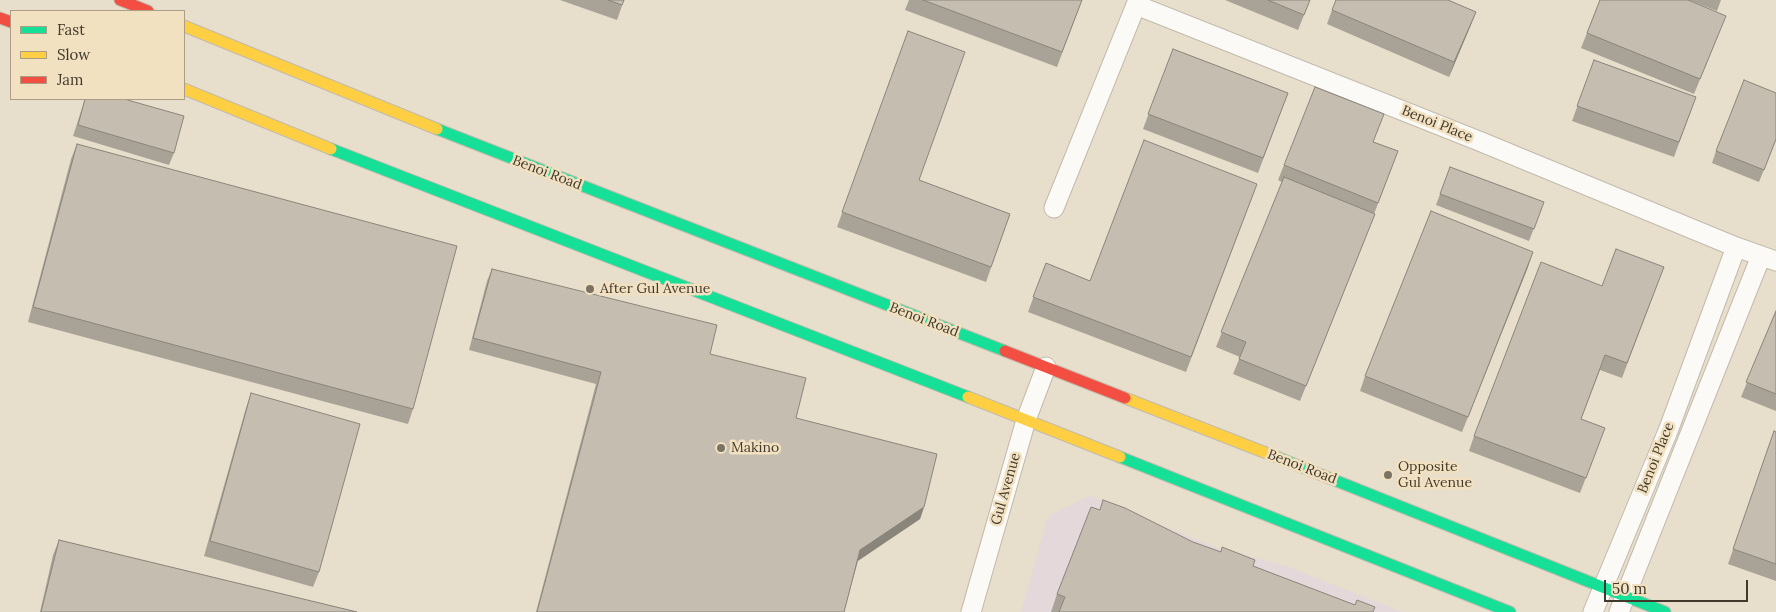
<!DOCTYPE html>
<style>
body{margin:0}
#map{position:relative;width:1776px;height:612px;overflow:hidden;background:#e7decb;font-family:Lora,serif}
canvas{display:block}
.legend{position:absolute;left:10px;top:10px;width:175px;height:90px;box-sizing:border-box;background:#f2e1c0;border:1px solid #ab9e85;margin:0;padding:6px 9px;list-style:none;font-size:15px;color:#40392c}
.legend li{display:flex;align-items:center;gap:10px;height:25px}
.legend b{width:25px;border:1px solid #ab9e85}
.scale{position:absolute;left:1604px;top:580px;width:144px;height:22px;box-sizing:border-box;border:2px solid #40392c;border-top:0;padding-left:6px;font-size:15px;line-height:18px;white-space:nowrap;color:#40392c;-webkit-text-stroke:4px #f2e1c0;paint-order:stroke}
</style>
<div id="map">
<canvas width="1776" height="612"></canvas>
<ul class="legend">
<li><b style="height:6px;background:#16e098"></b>Fast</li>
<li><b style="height:6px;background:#ffcf43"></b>Slow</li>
<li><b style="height:6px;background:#f24e42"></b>Jam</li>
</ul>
<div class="scale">50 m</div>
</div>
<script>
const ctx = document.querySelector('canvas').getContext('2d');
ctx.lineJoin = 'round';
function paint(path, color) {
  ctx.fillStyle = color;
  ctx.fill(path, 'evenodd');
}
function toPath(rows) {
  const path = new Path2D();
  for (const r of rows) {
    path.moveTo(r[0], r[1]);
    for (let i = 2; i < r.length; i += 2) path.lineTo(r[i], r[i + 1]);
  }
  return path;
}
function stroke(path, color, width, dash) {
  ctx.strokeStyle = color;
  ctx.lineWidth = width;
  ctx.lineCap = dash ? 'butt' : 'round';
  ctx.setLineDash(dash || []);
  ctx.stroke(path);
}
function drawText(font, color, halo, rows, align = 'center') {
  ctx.font = font + ' Lora,serif';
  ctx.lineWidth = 5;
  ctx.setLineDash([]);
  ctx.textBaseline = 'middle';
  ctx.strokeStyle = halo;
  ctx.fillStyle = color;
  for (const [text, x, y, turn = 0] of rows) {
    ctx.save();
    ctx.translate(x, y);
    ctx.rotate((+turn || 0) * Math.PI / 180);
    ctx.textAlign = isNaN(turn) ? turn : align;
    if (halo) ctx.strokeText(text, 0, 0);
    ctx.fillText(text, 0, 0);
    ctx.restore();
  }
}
paint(toPath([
 [1090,496,1217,548,1286,566,1402,612,1021,612,1048,516]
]), '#e4d8da');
const street = toPath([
 [1136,5,1479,141,1736,247,1776,261],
 [1054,208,1138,0],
 [971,612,1026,420,1046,367],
 [1593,612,1668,431,1736,247],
 [1619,612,1761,256]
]);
const fast = toPath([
 [437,129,1005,351],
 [331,149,968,397],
 [1120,457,1510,612],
 [1279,458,1665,612]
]);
const slow = toPath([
 [184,26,437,129],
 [184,89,331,149],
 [968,397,1120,457],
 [1125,398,1279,458]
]);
const jam = toPath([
 [120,0,148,11],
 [0,18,11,22],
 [1005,351,1125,398]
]);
stroke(street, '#c2baac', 21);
stroke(fast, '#c2baac', 13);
stroke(slow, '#c2baac', 13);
stroke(jam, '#c2baac', 13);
stroke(street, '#fbfaf7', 19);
stroke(fast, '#16e098', 11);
stroke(slow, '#ffcf43', 11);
stroke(jam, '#f24e42', 11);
paint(toPath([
 [560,0,624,0,617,20],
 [909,0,1082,0,1057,67,905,10],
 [1225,0,1310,0,1298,30],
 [1600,0,1721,0,1717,11,1691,1,1720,31,1694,94,1581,48],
 [1332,10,1476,12,1470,27,1449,77,1327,24],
 [908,31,919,180,1010,214,986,282,837,227],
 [1173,49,1288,93,1258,173,1143,129],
 [1594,60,1696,97,1674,157,1572,121],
 [85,99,124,99,174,153,169,165,73,136],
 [1776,140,1759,182,1712,163,1716,151],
 [1374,142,1398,151,1374,214,1375,214,1369,229,1300,401,1233,374,1240,357,1216,347,1282,182,1278,180,1284,165],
 [77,144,413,409,408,424,28,322,71,159],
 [1450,167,1544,202,1529,241,1436,205],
 [1257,184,1186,372,1028,312,1046,263,1090,281],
 [1528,267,1462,432,1360,391,1365,376],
 [1664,267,1622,378,1600,370,1581,419,1605,428,1580,493,1469,451,1474,436,1602,286],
 [492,269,710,354,796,418,924,507,920,519,858,561,844,612,536,612,596,384,469,350,487,281],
 [1776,311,1776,411,1741,397],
 [251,393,319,572,313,587,204,556,246,408],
 [1774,431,1776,432,1776,581,1728,564],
 [59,540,357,612,40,612,53,555],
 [1193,542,1253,566,1373,612,1051,612,1057,594]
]), '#a9a397');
paint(toPath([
 [1476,12,1470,27,1449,77,1454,62],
 [1533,252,1528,267,1462,432,1468,417],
 [924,507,920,519,856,562,860,550]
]), '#8a857b');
const building = toPath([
 [608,0,624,0,622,5,608,0],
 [923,0,1082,0,1062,52,923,0],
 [1268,0,1310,0,1304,15,1268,0],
 [1336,0,1448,0,1476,12,1454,62,1332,10,1336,0],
 [1600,0,1688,0,1726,16,1700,79,1587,33,1600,0],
 [908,31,965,52,919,180,1010,214,991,267,842,212,908,31],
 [1173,49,1288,93,1263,158,1148,114,1173,49],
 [1594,60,1696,97,1679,142,1577,106,1594,60],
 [1744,80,1776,93,1776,139,1764,170,1716,151,1744,80],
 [1315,87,1384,114,1373,142,1398,151,1378,203,1284,165,1315,87],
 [85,99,124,99,184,116,174,153,78,125,85,99],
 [1144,140,1257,184,1191,357,1033,297,1046,263,1090,281,1144,140],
 [77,144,457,246,413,409,33,307,77,144],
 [1450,167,1544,202,1534,229,1440,194,1450,167],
 [1284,177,1375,214,1306,386,1239,359,1246,342,1221,332,1284,177],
 [1431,211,1533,252,1468,417,1365,376,1431,211],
 [1616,249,1664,267,1627,363,1605,355,1581,419,1605,428,1586,478,1474,436,1541,262,1602,286,1616,249],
 [492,269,717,325,710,354,806,378,796,418,937,454,924,507,860,550,844,612,537,612,601,372,473,338,492,269],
 [1776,311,1776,394,1746,382,1776,311],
 [251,393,360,424,319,572,210,541,251,393],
 [1774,431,1776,432,1776,564,1733,549,1774,431],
 [1103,500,1125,508,1193,542,1221,552,1222,547,1255,560,1253,566,1355,605,1357,600,1375,607,1373,612,1059,612,1065,597,1057,594,1091,507,1100,510,1103,500],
 [59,540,357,612,41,612,59,540]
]);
paint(building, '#c5beb0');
stroke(building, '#8a857b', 1);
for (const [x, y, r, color] of [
 [590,289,5,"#7a7364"],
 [721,448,5,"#7a7364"],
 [1388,475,5,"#7a7364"]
]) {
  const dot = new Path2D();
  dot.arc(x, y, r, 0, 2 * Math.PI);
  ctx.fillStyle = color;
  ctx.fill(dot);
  stroke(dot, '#f2e1c0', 2);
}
drawText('14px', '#40392c', '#f2e1c0', [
 ["Benoi Place",1437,124,22],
 ["Benoi Road",547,173,21],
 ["Benoi Road",924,320,21],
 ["Benoi Place",1656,458,-68],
 ["Benoi Road",1302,467,21],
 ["Gul Avenue",1006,489,-74]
]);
drawText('14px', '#40392c', '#f2e1c0', [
 ["After Gul Avenue",600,289],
 ["Makino",731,448],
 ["Opposite",1398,467],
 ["Gul Avenue",1398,483]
], 'left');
</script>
